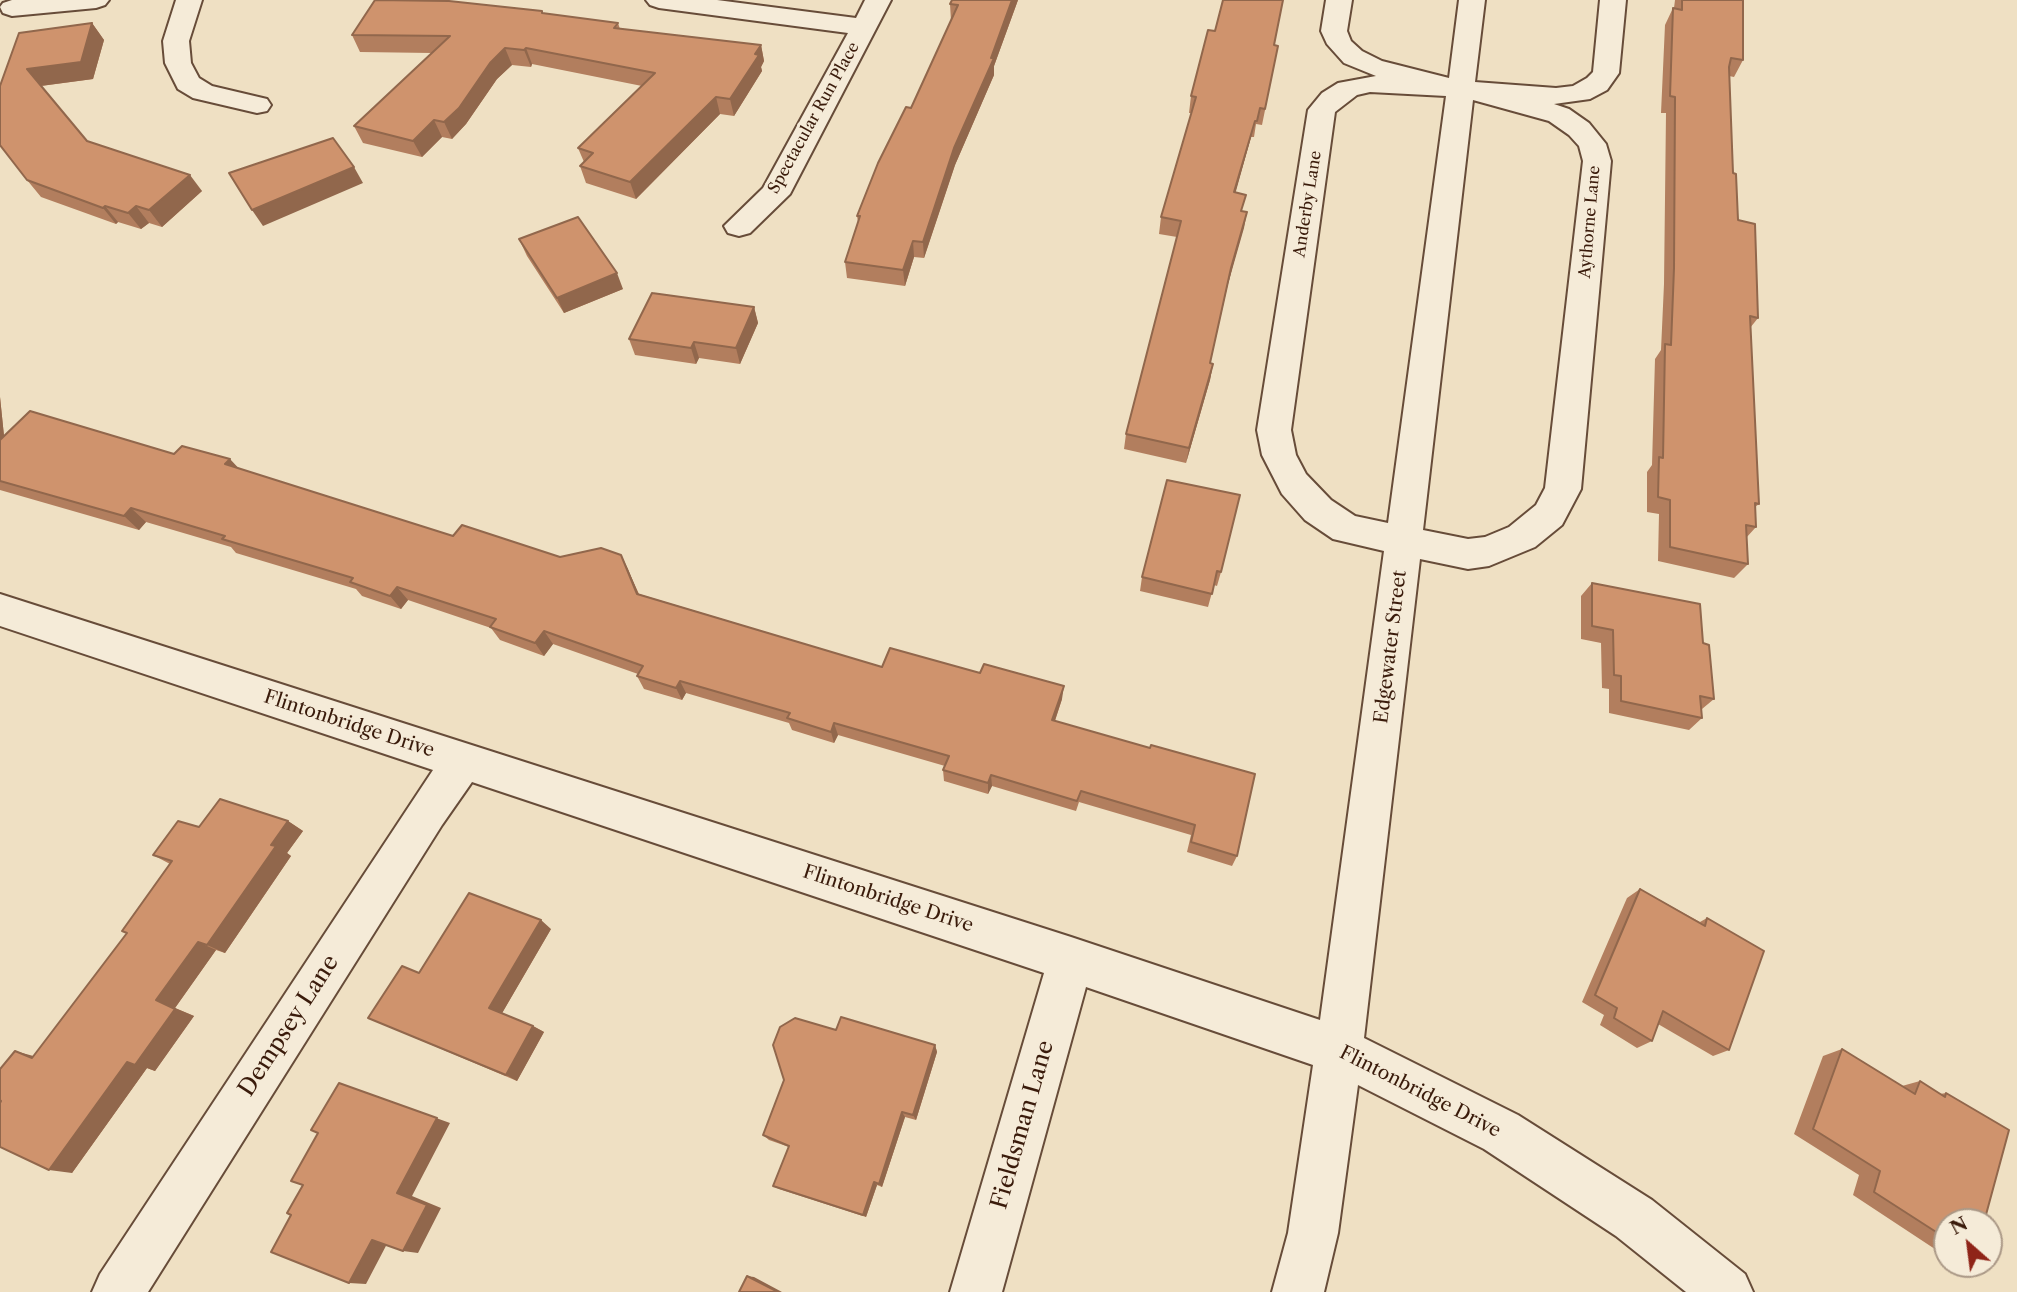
<!DOCTYPE html>
<style>
body{margin:0}
#map{position:relative;width:2017px;height:1292px;overflow:hidden;background:#efe0c3;font-family:"Libre Caslon Text",serif}
canvas{display:block}
.north{position:absolute;left:1933px;top:1208px;width:70px;height:70px;box-sizing:border-box;background:#f5ebd8;border:2px solid #aa9886;border-radius:50%;rotate:332deg;font-size:19px;font-weight:700;line-height:28px;text-align:center;color:#3a1b0b}
.north::after{content:'';display:block;margin:auto;width:24px;height:32px;background:#8f2418;clip-path:polygon(50% 0,100% 100%,50% 72%,0 100%)}
</style>
<div id="map">
<canvas width="2017" height="1292"></canvas>
<div class="north">N</div>
</div>
<script>
const ctx = document.querySelector('canvas').getContext('2d');
ctx.lineJoin = 'round';
function toPath(rows) {
  const path = new Path2D();
  for (const r of rows) {
    path.moveTo(r[0], r[1]);
    for (let i = 2; i < r.length; i += 2) path.lineTo(r[i], r[i + 1]);
  }
  return path;
}
function stroke(path, color, width, dash) {
  ctx.strokeStyle = color;
  ctx.lineWidth = width;
  ctx.lineCap = dash ? 'butt' : 'round';
  ctx.setLineDash(dash || []);
  ctx.stroke(path);
}
function paint(path, color) {
  ctx.fillStyle = color;
  ctx.fill(path, 'evenodd');
}
function drawText(font, color, halo, rows, align = 'center') {
  ctx.font = font + ' "Libre Caslon Text",serif';
  ctx.lineWidth = 6;
  ctx.setLineDash([]);
  ctx.textBaseline = 'middle';
  ctx.strokeStyle = halo;
  ctx.fillStyle = color;
  for (const [text, x, y, turn = 0] of rows) {
    ctx.save();
    ctx.translate(x, y);
    ctx.rotate((+turn || 0) * Math.PI / 180);
    ctx.textAlign = isNaN(turn) ? turn : align;
    if (halo) ctx.strokeText(text, 0, 0);
    ctx.fillText(text, 0, 0);
    ctx.restore();
  }
}
const minor = toPath([
 [12,0,109,0,105,5,96,8,12,16,3,13,0,7,3,3,12,0],
 [176,0,202,0,189,41,191,63,199,78,212,86,267,99,271,105,267,111,257,113,193,98,178,89,165,63,163,41,176,0],
 [646,0,717,0,856,18,865,0,891,0,790,194,750,233,739,236,728,233,724,226,763,188,848,33,659,8,650,5,646,0],
 [1326,0,1352,0,1347,31,1351,41,1362,51,1382,61,1449,78,1459,0,1485,0,1475,82,1556,88,1573,86,1587,78,1593,72,1600,0,1626,0,1619,73,1607,90,1590,99,1554,104,1569,109,1589,123,1606,144,1611,161,1581,489,1562,525,1535,547,1489,566,1468,569,1420,559,1364,1038,1518,1115,1652,1200,1745,1274,1753,1292,1686,1292,1616,1236,1484,1149,1358,1085,1338,1233,1324,1292,1272,1292,1288,1233,1313,1065,1086,987,1002,1292,950,1292,1044,973,472,782,442,825,148,1292,92,1292,100,1274,433,770,0,626,0,594,1071,937,1320,1020,1384,551,1333,539,1305,520,1282,494,1262,455,1257,430,1308,110,1322,93,1338,83,1376,76,1344,63,1327,44,1321,31,1326,0],
 [1370,92,1446,96,1388,523,1355,516,1331,500,1306,474,1296,455,1291,430,1335,112,1357,95,1370,92],
 [1473,100,1549,121,1569,135,1579,146,1583,161,1545,488,1536,505,1509,527,1485,537,1468,539,1423,530,1473,100]
]);
stroke(minor, '#674c39', 4);
paint(minor, '#f5ebd8');
paint(toPath([
 [1018,0,994,66,994,75,955,165,924,258,914,257,905,286,847,278,845,262,858,222,857,216,911,108,951,21,950,4],
 [1675,0,1743,0,1743,60,1734,77,1729,76,1733,173,1738,220,1758,318,1750,328,1759,504,1755,507,1756,527,1746,538,1748,564,1734,578,1658,561,1659,514,1647,512,1647,472,1652,465,1655,359,1661,350,1664,284,1666,113,1661,113,1665,25,1673,8,1674,8],
 [543,13,618,23,620,29,761,45,764,61,761,67,762,71,734,116,720,114,636,199,586,183,580,166,584,162,578,148,642,86,532,64,531,67,512,65,497,79,466,124,452,139,442,137,422,157,363,143,354,126,432,53,360,52,352,35],
 [92,23,104,40,93,79,41,86,87,141,202,191,162,227,149,223,141,229,118,222,116,224,41,197,27,180,0,86],
 [1274,45,1278,46,1262,125,1256,124,1254,137,1251,137,1235,193,1242,211,1247,212,1228,284,1210,364,1213,364,1210,380,1186,463,1124,449,1126,434,1177,237,1159,234,1161,217,1192,113,1189,113,1191,96],
 [519,239,623,289,564,313,527,256],
 [754,307,758,323,740,364,699,358,696,364,635,355,629,339],
 [0,397,4,436,174,454,239,469,453,536,560,557,621,555,639,594,882,667,1062,699,1055,721,1237,856,1232,866,1187,852,1191,835,1079,802,1076,811,992,786,988,794,944,781,943,770,945,766,838,735,834,743,792,730,789,723,686,693,682,700,644,689,637,676,638,674,553,644,544,656,500,640,491,628,408,600,401,609,362,596,356,589,236,553,231,547,146,522,139,530,0,490],
 [1167,480,1221,572,1217,586,1214,585,1208,607,1140,591,1142,577],
 [1592,583,1703,643,1714,699,1702,709,1702,718,1689,730,1609,713,1609,689,1602,688,1601,643,1581,639,1581,596],
 [288,821,303,831,287,853,291,856,225,953,216,950,175,1008,194,1016,155,1071,147,1068,72,1173,34,1056,127,933,170,864,153,855,199,827],
 [1640,889,1700,922,1707,918,1729,1050,1713,1056,1658,1024,1652,1041,1637,1048,1600,1025,1604,1015,1582,1002,1627,898],
 [551,929,502,1013,533,1026,544,1032,517,1081,368,1018,419,973],
 [836,1030,935,1045,937,1052,916,1120,905,1117,882,1187,877,1185,866,1217,779,1189,773,1186,789,1147,769,1140,763,1135,784,1080],
 [1842,1049,1902,1086,1920,1081,1940,1094,1946,1093,1947,1257,1853,1195,1859,1175,1794,1134,1823,1056]
]), '#b27e5e');
paint(toPath([
 [1012,0,1018,0,994,66,994,75,955,165,924,258,923,242,954,148,991,58],
 [92,23,104,40,93,79,40,86,27,69],
 [761,45,764,61,761,67,762,71,734,116,730,99],
 [505,48,512,65,497,79,466,124,452,139,444,122,490,63],
 [526,48,532,64,531,67,524,50],
 [716,97,720,114,636,199,630,182],
 [434,120,442,137,422,157,413,141],
 [1255,121,1251,137,1231,209,1234,192],
 [354,167,363,183,263,226,252,210],
 [190,175,202,191,162,227,149,210],
 [105,206,118,222,116,224,103,208],
 [136,206,149,223,141,229,128,213],
 [1247,212,1244,228,1228,284,1231,268],
 [913,241,914,257,905,286,903,270],
 [617,273,623,289,564,313,557,298],
 [754,307,758,323,740,364,736,348],
 [694,342,699,358,696,364,691,348],
 [1213,364,1210,380,1186,463,1189,448],
 [0,397,7,465,0,460],
 [230,459,244,474,225,464],
 [131,508,146,522,139,530,124,516],
 [621,555,628,569,644,607,637,594],
 [397,587,408,600,401,609,390,596],
 [544,631,553,644,544,656,535,643],
 [680,681,686,693,682,700,676,688],
 [1064,686,1062,699,1051,732,1052,720],
 [834,723,838,735,834,743,831,732],
 [991,775,992,786,988,794,988,783],
 [288,821,303,831,287,853,291,856,225,953,207,945,271,845],
 [541,920,551,929,501,1015,489,1008],
 [198,942,216,950,175,1008,194,1016,155,1071,147,1068,72,1173,49,1170,127,1062,156,1000],
 [533,1026,544,1032,517,1081,506,1075],
 [935,1045,937,1052,916,1120,913,1115],
 [15,1051,37,1057,32,1058],
 [339,1083,450,1123,412,1196,441,1208,418,1253,403,1251,397,1193],
 [902,1112,905,1117,882,1187,879,1184],
 [874,1182,877,1185,866,1217,863,1215],
 [372,1240,388,1242,366,1284,349,1283],
 [747,1276,754,1277,782,1292,778,1292]
]), '#91674c');
const building = toPath([
 [375,0,449,1,542,11,542,13,618,23,614,28,761,45,755,54,759,55,730,99,716,97,630,182,580,166,593,153,578,148,655,73,526,48,524,50,505,48,490,63,459,108,444,122,434,120,413,141,354,126,450,36,352,35,375,0],
 [952,0,1012,0,991,58,994,58,954,148,923,242,913,241,903,270,845,262,860,216,857,216,878,163,906,107,911,108,958,5,950,4,952,0],
 [1223,0,1283,0,1274,45,1278,46,1265,109,1260,108,1257,121,1255,121,1234,192,1246,195,1241,211,1247,212,1231,268,1210,363,1213,364,1189,448,1126,434,1181,221,1161,217,1196,97,1191,96,1208,30,1215,31,1223,0],
 [1682,0,1743,0,1743,60,1731,58,1729,67,1733,173,1736,174,1738,220,1755,224,1758,318,1750,316,1759,504,1755,503,1756,527,1746,525,1748,564,1670,547,1670,500,1658,497,1659,457,1663,458,1665,344,1671,345,1674,268,1675,97,1670,96,1673,8,1682,10,1682,0],
 [92,23,81,62,27,69,87,141,190,175,149,210,136,206,128,213,105,206,103,208,27,180,0,145,0,86,19,33,92,23],
 [333,138,354,167,252,210,229,173,333,138],
 [578,217,617,273,557,298,519,239,578,217],
 [652,293,754,307,736,348,694,342,691,348,629,339,652,293],
 [30,411,174,454,182,446,230,459,225,464,453,536,462,525,560,557,601,548,621,555,637,594,882,667,890,648,980,673,984,664,1064,686,1052,720,1150,748,1151,745,1255,774,1237,856,1191,842,1195,825,1081,791,1077,801,991,775,988,783,943,770,949,756,834,723,831,732,787,718,790,713,680,681,676,688,637,676,643,666,544,631,535,643,490,627,496,619,397,587,390,596,350,582,353,578,222,539,225,536,131,508,124,516,0,481,0,440,30,411],
 [1167,480,1240,495,1221,572,1217,571,1212,594,1142,577,1167,480],
 [1592,583,1700,604,1703,643,1709,645,1714,699,1700,696,1702,718,1621,701,1621,676,1614,675,1613,630,1592,626,1592,583],
 [220,799,288,821,271,845,276,846,207,945,198,942,156,1000,175,1009,135,1065,127,1062,49,1170,0,1147,0,1103,1,1101,0,1100,0,1069,15,1051,32,1058,127,933,122,931,172,861,153,855,178,821,199,827,220,799],
 [1640,889,1705,926,1707,918,1764,951,1729,1050,1663,1011,1652,1041,1614,1018,1617,1008,1595,995,1640,889],
 [469,893,541,920,489,1008,533,1026,506,1075,368,1018,402,966,419,973,469,893],
 [841,1017,935,1045,913,1115,902,1112,879,1184,874,1182,863,1215,773,1186,789,1146,763,1135,784,1080,773,1045,780,1027,795,1018,836,1030,841,1017],
 [1842,1049,1915,1094,1920,1081,1945,1097,1946,1093,2009,1130,1984,1222,1947,1222,1947,1239,1874,1192,1880,1171,1813,1129,1842,1049],
 [339,1083,437,1118,397,1193,427,1205,403,1251,372,1240,349,1283,271,1252,291,1215,287,1213,303,1185,291,1181,318,1133,311,1130,339,1083],
 [747,1276,778,1292,739,1292,747,1276]
]);
paint(building, '#cf936d');
stroke(building, '#91674c', 2);
drawText('16px', '#3a1b0b', '#f5ebd8', [
 ["Spectacular Run Place",814,118,-61],
 ["Anderby Lane",1308,204,-81],
 ["Aythorne Lane",1590,222,-85]
]);
drawText('19px', '#3a1b0b', '#f5ebd8', [
 ["Edgewater Street",1391,647,-83],
 ["Flintonbridge Drive",349,724,18],
 ["Flintonbridge Drive",888,899,18],
 ["Flintonbridge Drive",1420,1092,27]
]);
drawText('23px', '#3a1b0b', '#f5ebd8', [
 ["Dempsey Lane",289,1026,-57],
 ["Fieldsman Lane",1023,1125,-74]
]);
</script>
